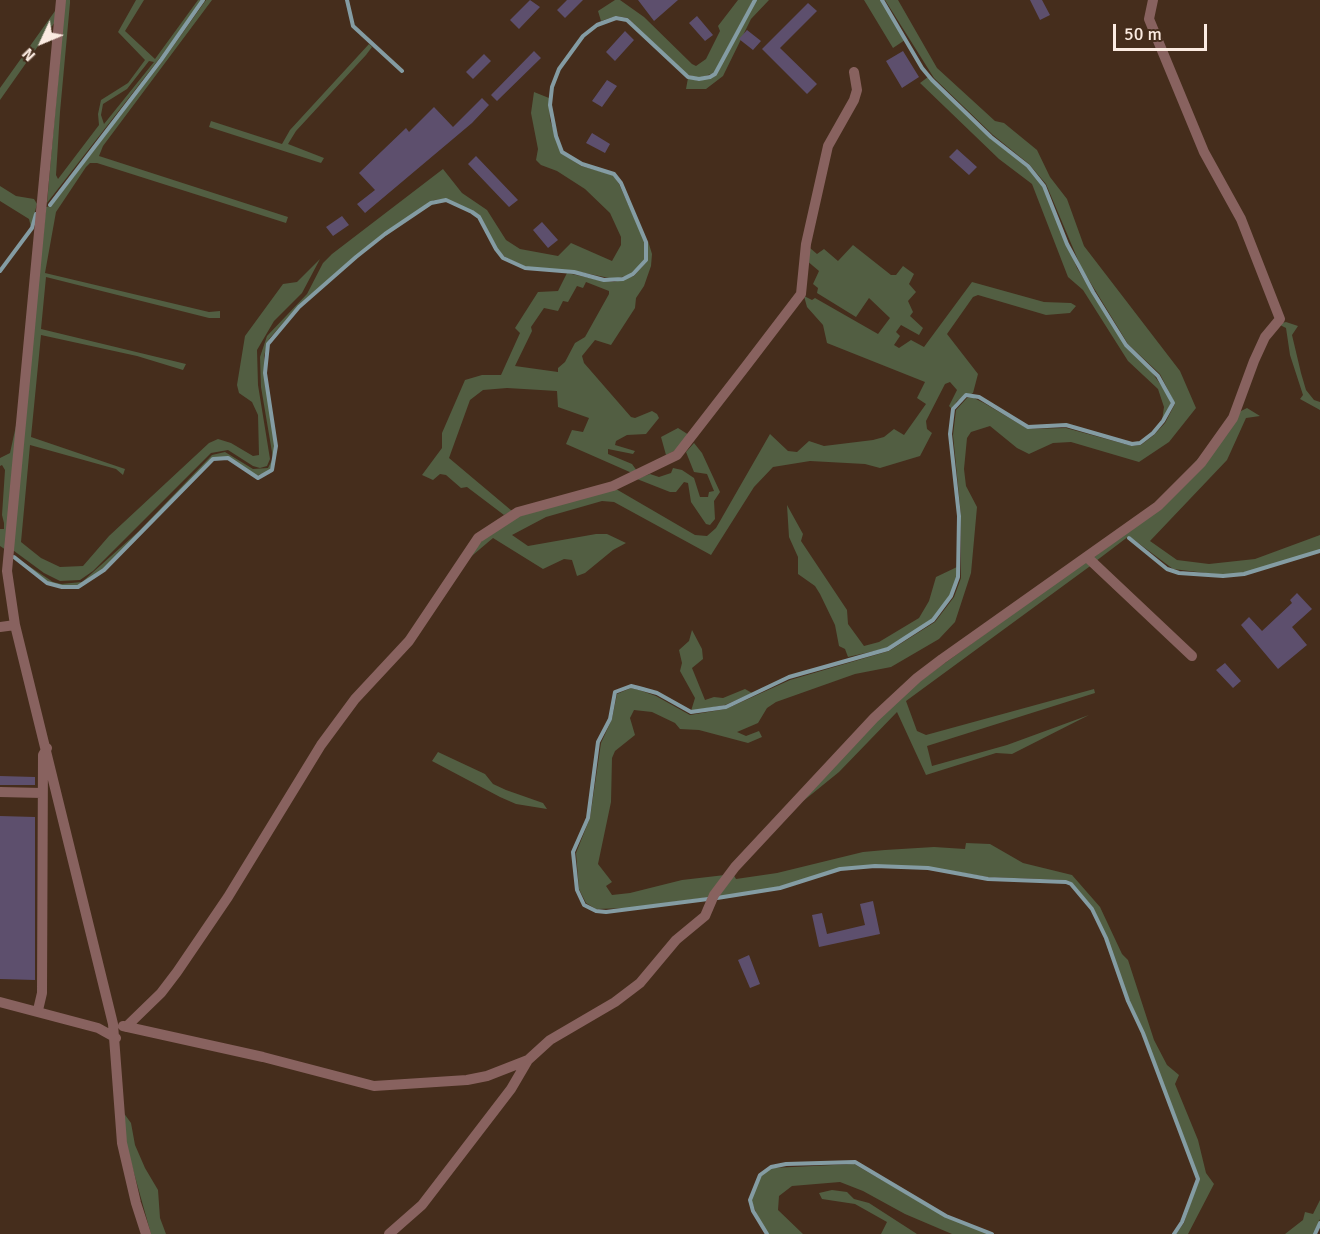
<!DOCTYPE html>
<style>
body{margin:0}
#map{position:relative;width:1320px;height:1234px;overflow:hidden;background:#452d1c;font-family:Signika,sans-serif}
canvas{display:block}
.north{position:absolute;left:12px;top:12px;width:60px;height:60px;-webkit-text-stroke:4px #452d1c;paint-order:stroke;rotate:226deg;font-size:16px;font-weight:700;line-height:24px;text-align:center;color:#fbebe1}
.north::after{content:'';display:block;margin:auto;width:21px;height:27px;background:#fbebe1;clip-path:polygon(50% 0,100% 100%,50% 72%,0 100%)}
.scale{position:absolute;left:1113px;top:24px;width:94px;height:27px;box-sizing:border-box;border:3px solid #fbebe1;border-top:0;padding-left:8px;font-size:18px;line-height:21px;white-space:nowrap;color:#fbebe1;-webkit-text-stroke:4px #452d1c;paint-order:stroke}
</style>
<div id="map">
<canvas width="1320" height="1234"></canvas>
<div class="north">N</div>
<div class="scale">50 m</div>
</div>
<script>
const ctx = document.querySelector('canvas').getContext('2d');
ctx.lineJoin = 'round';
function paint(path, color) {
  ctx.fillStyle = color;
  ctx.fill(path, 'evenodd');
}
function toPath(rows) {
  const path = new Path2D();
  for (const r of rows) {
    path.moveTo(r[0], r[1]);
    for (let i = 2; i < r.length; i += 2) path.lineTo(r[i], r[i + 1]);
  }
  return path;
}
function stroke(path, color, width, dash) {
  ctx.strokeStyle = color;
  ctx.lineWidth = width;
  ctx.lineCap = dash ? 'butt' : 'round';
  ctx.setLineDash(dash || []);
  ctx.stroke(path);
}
paint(toPath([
 [65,0,70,0,70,3,60,112,56,175,58,179,99,125,98,114,101,100,128,83,145,60,118,32,136,0,144,0,125,31,155,59,198,0,202,0,159,59,47,203],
 [149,61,154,62,104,124,101,115,103,104,127,89],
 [206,0,212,0,103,146,99,156,288,217,286,223,97,163,90,163,86,167,56,212,45,273,209,312,220,311,220,318,209,318,46,277,41,329,186,364,183,370,137,356,41,335,31,437,125,469,123,475,116,469,30,445,21,542,41,558,60,567,83,566,109,536,209,443,218,439,231,443,253,456,259,455,258,415,252,402,239,393,237,385,245,336,283,284,297,282,320,259,302,293,274,321,257,350,258,385,270,459,267,466,260,468,253,466,228,450,211,453,93,571,80,580,60,581,44,573,10,548,46,207,51,206,162,62],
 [615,0,620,0,644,17,692,64,696,66,706,59,720,31,718,26,738,0,753,0,714,73,699,78,686,74,628,18,616,16,601,21,598,11],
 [756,0,769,0,751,19,723,76,706,89,686,89,688,78,699,81,716,75,747,13],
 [864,0,881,0,905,40,893,48],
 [885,0,898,0,937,68,995,121,1004,123,1037,150,1050,177,1067,199,1084,246,1180,371,1196,408,1169,442,1139,462,1071,442,1053,443,1029,454,1017,448,990,426,971,432,967,438,964,469,966,486,977,507,971,573,955,622,939,639,891,667,855,674,776,702,767,708,758,723,737,732,746,736,759,731,762,737,748,743,699,730,680,729,675,723,652,712,634,710,630,718,635,735,615,751,612,758,611,802,598,864,612,882,606,886,612,895,630,893,682,880,725,875,710,897,629,908,596,909,586,903,579,889,576,853,590,818,601,743,612,719,617,694,631,688,639,690,656,696,690,715,726,709,790,680,889,651,935,622,954,597,961,578,961,516,953,435,956,410,967,398,972,397,984,403,1028,429,1066,428,1132,446,1141,445,1154,435,1165,423,1175,404,1160,374,1128,344,1081,267,1046,184,1029,164,993,135,934,78],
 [55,11,55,22,0,100,0,88],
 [369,44,372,47,366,55,296,131,288,144,324,158,321,163,209,127,211,121,282,144,290,130],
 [928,77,990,138,1027,167,1043,186,1077,268,1125,346,1146,364,1168,395,1171,403,1162,421,1164,407,1158,389,1128,361,1083,290,1068,277,1032,184,999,159,920,83],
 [534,92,549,98,550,120,561,153,581,166,613,175,619,184,645,242,644,260,641,267,633,274,614,279,575,271,526,267,505,257,497,248,480,216,473,211,446,199,434,200,384,233,356,256,298,306,269,339,264,356,276,457,269,472,255,476,228,457,213,459,103,569,77,586,62,587,48,582,12,555,53,582,61,584,82,582,139,531,212,455,225,452,253,469,268,468,273,458,261,387,260,357,267,336,307,294,323,263,332,254,443,169,462,193,487,210,506,240,520,249,558,256,571,243,612,261,621,245,621,237,610,213,585,189,557,171,541,165,536,160,538,149,531,113],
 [0,186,16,196,34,199,37,204,31,227,29,219,0,201],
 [648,241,652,254,651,266,644,286,636,298,635,308,611,345,595,340,582,356,584,363,631,417,635,418,652,411,657,414,659,418,646,434,627,435,616,441,615,445,635,451,633,454,608,449,608,454,632,464,637,471,632,473,566,444,572,430,583,432,589,418,558,407,557,391,507,388,483,390,470,400,449,458,512,511,504,515,467,487,461,488,446,475,440,474,433,480,422,475,442,448,442,433,465,380,482,375,501,375,520,333,515,328,538,292,558,291,567,273,603,281,614,282,634,276,647,261],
 [586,282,609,291,609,294,585,337,575,343,565,362,558,368,558,372,515,366,532,331,531,327,544,308,558,311,563,301,568,302,577,286,583,288],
 [853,245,891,275,896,275,903,266,914,274,909,284,916,292,908,301,913,312,910,316,923,328,919,335,901,325,896,332,900,336,894,345,899,348,911,340,924,347,972,282,1044,302,1071,303,1076,306,1070,313,1046,315,978,295,973,297,947,334,978,374,973,393,957,401,952,409,949,406,957,390,950,382,945,384,926,421,927,429,932,433,920,456,880,468,865,464,810,461,773,467,754,487,711,555,614,502,602,501,546,517,512,535,528,546,596,534,607,534,626,543,613,550,585,573,577,576,572,560,564,559,543,569,493,538,467,560,485,537,516,517,616,489,695,535,707,536,716,528,770,434,788,451,797,452,809,441,824,446,873,440,884,437,894,429,904,435,926,404,917,398,925,382,827,343,823,325,807,307,804,296,812,300,815,298,878,334,890,318,869,298,856,317,817,293,818,288,813,284,819,271,806,260,810,248,817,254,824,249,838,261],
 [1286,322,1298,326,1292,335,1301,373,1306,390,1314,400,1320,402,1320,410,1300,399,1303,395,1290,355,1286,328,1278,324],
 [1247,408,1260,416,1246,418,1227,460,1150,541,1177,560,1209,564,1255,559,1320,535,1320,550,1243,573,1222,575,1173,569,1129,536,1096,561,1093,558,1144,519,1241,411],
 [19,412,6,550,0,546,0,529,4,529,4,523,2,515,5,470,2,465,0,466,0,458,10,453],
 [678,428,689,435,676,450,666,455,661,437],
 [694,443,702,453,720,492,714,501,715,519,710,525,706,524,691,502,688,483,684,482,676,492,670,492,637,479,650,474,659,477,671,473,673,468,682,470,694,478,700,497,708,497,709,492,714,491,707,474,694,472,686,452],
 [787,505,803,534,801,541,847,610,848,624,864,646,879,642,919,618,929,601,936,577,957,567,957,577,950,595,932,619,887,648,848,657,845,649,839,646,835,625,820,594,815,586,798,574,798,557,789,537],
 [1086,561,1093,564,906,701,917,731,926,735,1094,689,1095,693,927,746,932,766,1007,745,1089,715,1012,754,996,753,926,775,897,712,839,772,802,802,861,736,909,689],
 [692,630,702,649,703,659,692,668,705,700,714,697,723,698,745,689,752,693,725,705,691,711,695,698,680,671,682,663,679,650,689,641],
 [438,752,485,774,493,784,506,790,543,803,547,809,516,804,500,797,432,761],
 [966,843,990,844,1023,863,1072,875,1100,907,1122,954,1128,960,1154,1040,1167,1065,1179,1075,1175,1084,1198,1140,1206,1173,1214,1184,1188,1234,1176,1234,1184,1223,1199,1178,1144,1033,1129,1000,1107,938,1093,908,1072,883,1066,880,988,877,928,867,875,865,840,868,780,887,716,897,733,874,736,879,777,873,863,852,885,850,934,847,965,849],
 [123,1112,131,1123,135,1145,145,1168,158,1190,160,1218,166,1234,151,1234,127,1148],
 [854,1164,946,1217,989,1234,952,1234,905,1214,863,1191,840,1182,792,1186,779,1196,778,1210,803,1234,769,1234,762,1227,751,1200,761,1175,772,1168],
 [832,1190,847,1192,854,1199,869,1203,917,1234,881,1234,887,1222,855,1204,822,1199,819,1193],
 [1320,1200,1320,1219,1314,1234,1285,1234,1303,1220,1305,1212,1313,1214]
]), '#525e42');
stroke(toPath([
 [347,0,353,26,402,71],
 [50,205,161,60,203,0],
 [0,271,32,228,36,214],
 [1129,538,1167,569,1179,573,1223,576,1244,574,1320,551],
 [14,557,47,583,62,587,78,587,104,570,213,459,228,458,258,478,272,470,276,446,265,373,268,344,299,307,356,257,385,234,431,203,446,200,472,212,479,217,496,249,503,258,525,268,574,272,604,280,623,279,633,274,646,260,646,242,621,183,614,174,582,164,562,152,556,136,550,105,552,87,559,69,583,36,597,25,616,18,627,20,688,77,699,79,710,77,715,74,755,0],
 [717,898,780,888,840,869,875,866,928,868,988,879,1066,882,1071,884,1092,909,1106,938,1128,1001,1143,1033,1198,1179,1182,1222,1174,1234],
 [708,899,606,912,596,911,584,905,577,890,573,852,588,818,598,742,610,719,615,692,631,686,639,688,657,693,691,712,726,707,789,677,888,649,933,620,951,596,958,577,959,516,950,434,953,409,966,395,979,397,1028,427,1066,425,1132,444,1140,443,1153,433,1163,421,1173,403,1158,376,1126,345,1093,292,1067,244,1044,186,1028,166,991,137,932,80,922,68,882,0],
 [767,1234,753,1211,750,1200,760,1175,771,1167,786,1164,855,1162,946,1216,992,1234],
 [1315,1234,1320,1223]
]), '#849ca3', 4);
paint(toPath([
 [530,0,540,7,519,29,510,20],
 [567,0,583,0,565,18,557,10],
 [638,0,678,0,654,21],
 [1030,0,1042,0,1050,15,1040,20],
 [808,3,817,11,780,48,817,84,807,94,762,49],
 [697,16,713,35,705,41,689,23],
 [747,30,761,41,753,50,739,39],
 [625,31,634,40,615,61,606,52],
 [534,51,541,58,497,101,491,95],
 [903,51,919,77,902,88,886,61],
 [484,54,491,61,473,79,466,72],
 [607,80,617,86,602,107,592,101],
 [482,98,489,105,472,123,365,213,357,204,375,190,359,173,406,128,409,132,434,107,453,127],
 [592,133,610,144,605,153,586,143],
 [957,149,977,167,969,175,949,157],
 [476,156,518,200,509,207,468,164],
 [342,216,349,225,333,236,326,227],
 [542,222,558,240,548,248,533,230],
 [1297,593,1312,609,1292,627,1307,645,1278,669,1241,625,1249,617,1262,631,1292,603,1290,600],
 [1225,663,1241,681,1233,688,1216,670],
 [0,776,35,777,35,785,0,785],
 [0,816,35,817,35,980,0,979],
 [873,901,880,934,819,947,812,915,822,913,827,934,865,925,860,904],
 [749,955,760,984,750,988,738,960]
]), '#5d4f6d');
stroke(toPath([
 [61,0,7,571,15,625,113,1024,122,1143,136,1203,146,1234],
 [1087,557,1192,656],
 [0,627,15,625],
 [0,792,42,793],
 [0,1002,98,1028,116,1038],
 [38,1010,42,993,43,755,47,748],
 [123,1026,263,1057,374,1086,467,1080,487,1076,528,1060],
 [126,1027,161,993,177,972,228,897,321,745,355,699,409,641,478,538,518,512,613,486,677,455,746,366,801,294,806,244,828,146,854,100,857,90,854,72],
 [389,1234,422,1205,511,1089,528,1060,550,1040,615,1002,640,983,676,940,705,916,714,895,735,867,874,718,917,678,942,659,1158,506,1201,463,1233,418,1254,361,1265,337,1280,319,1241,219,1204,152,1149,19,1153,0]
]), '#88625f', 10);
</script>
